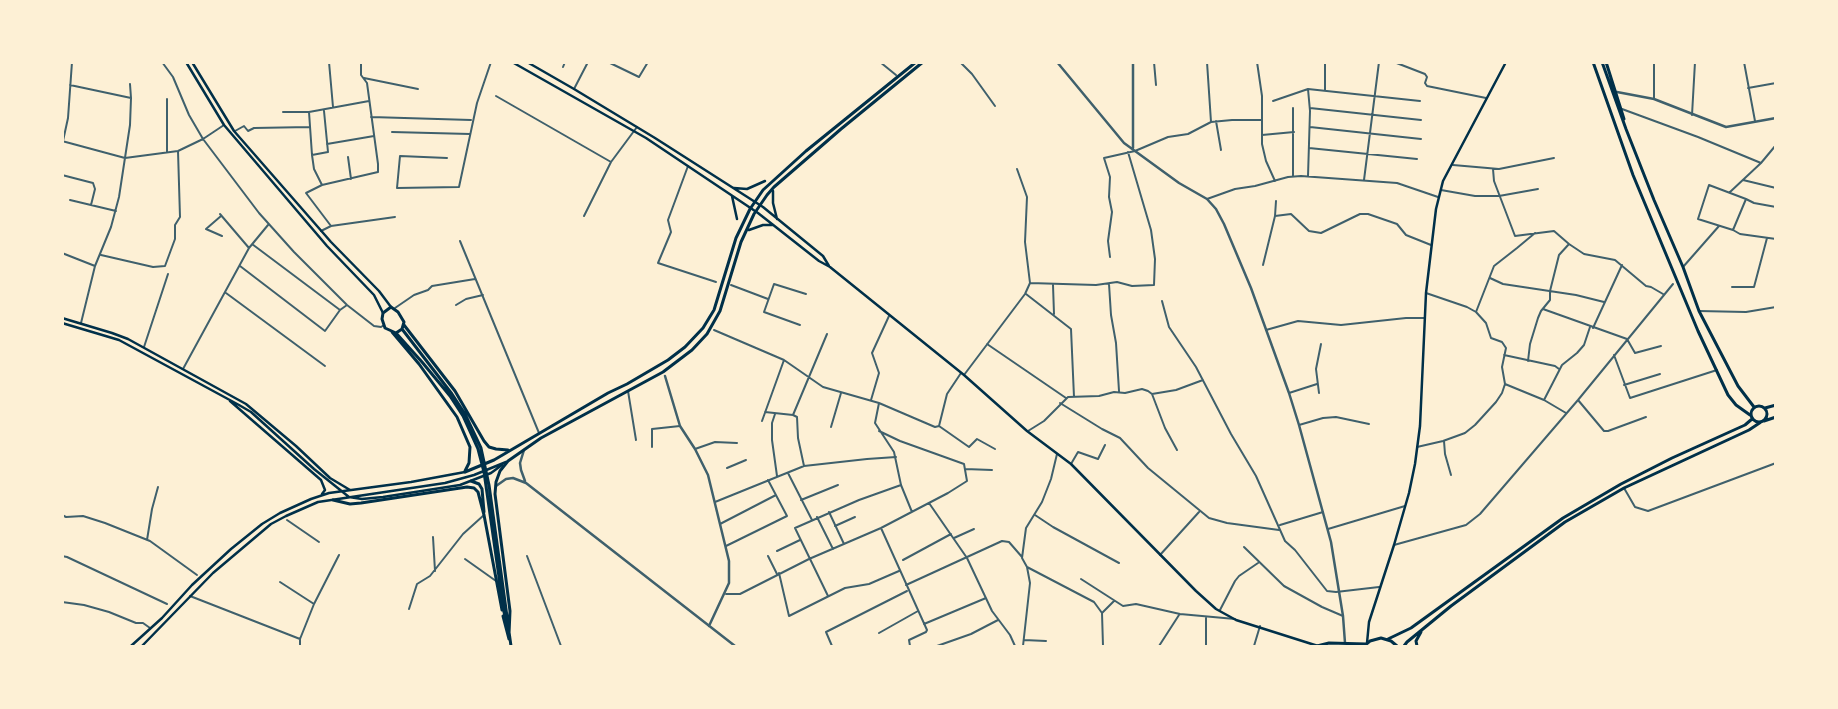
<!DOCTYPE html>
<style>
body{margin:0}
#map{position:relative;width:1838px;height:709px;overflow:hidden;background:#fdf0d5;font-family:Cabin,sans-serif}
canvas{display:block}
.frame{position:absolute;inset:0;border:64px solid #fdf0d5;pointer-events:none}
</style>
<div id="map">
<canvas width="1838" height="709"></canvas>
<div class="frame"></div>
</div>
<script>
const ctx = document.querySelector('canvas').getContext('2d');
ctx.lineJoin = 'round';
function toPath(rows) {
  const path = new Path2D();
  for (const r of rows) {
    if (r.length === 3) {
      path.moveTo(r[0] + r[2], r[1]);
      path.arc(r[0], r[1], r[2], 0, 2 * Math.PI);
      continue;
    }
    path.moveTo(r[0], r[1]);
    for (let i = 2; i < r.length; i += 2) path.lineTo(r[i], r[i + 1]);
  }
  return path;
}
function stroke(path, color, width, dash) {
  ctx.strokeStyle = color;
  ctx.lineWidth = width;
  ctx.lineCap = dash ? 'butt' : 'round';
  ctx.setLineDash(dash || []);
  ctx.stroke(path);
}
stroke(toPath([
 [162,62,173,77,189,115,203,139,259,213,294,252,347,305,374,326,381,327,384,325],
 [329,62,333,107],
 [340,62,342,62],
 [608,62,639,77,648,62],
 [880,62,896,75],
 [960,62,972,74,995,106],
 [1154,62,1156,85],
 [1207,62,1211,122],
 [1257,62,1262,96,1262,144,1266,161,1275,181],
 [1394,62,1425,74,1427,77,1425,83,1427,86,1486,98],
 [1654,62,1654,99],
 [1744,62,1755,121],
 [283,63,299,62],
 [563,67,565,62],
 [364,78,418,89],
 [70,85,131,98],
 [1748,88,1776,83],
 [574,89,588,62],
 [1325,90,1325,62],
 [496,96,611,162],
 [1273,101,1308,89,1420,101],
 [1310,108,1421,120],
 [1622,109,1698,137,1761,163],
 [283,112,309,112,369,101],
 [309,112,312,155,314,169,322,185],
 [1692,115,1695,62],
 [371,117,471,120],
 [1216,121,1221,150],
 [1310,127,1421,139],
 [235,131,244,126,248,131,254,128,310,127],
 [392,132,470,134],
 [1262,135,1294,132],
 [62,141,125,158,178,151,203,139,224,125],
 [63,141,68,118,72,62],
 [327,144,374,136],
 [1309,148,1417,159],
 [167,152,167,99],
 [312,155,328,152,324,111],
 [348,157,351,179],
 [447,158,400,156,397,188,459,187,477,103,491,62],
 [1453,165,1499,169,1554,158],
 [688,166,668,220,671,232,658,263,716,282],
 [1493,169,1494,181,1515,236,1554,231,1569,244,1584,254,1615,260,1646,286,1651,287,1663,294],
 [62,175,93,183,95,189,91,205],
 [1293,176,1293,108],
 [1308,176,1310,111,1308,89],
 [1364,180,1379,62],
 [1743,180,1776,188],
 [1709,185,1746,199,1733,230,1698,219,1709,185],
 [1441,190,1475,196,1499,196,1538,189],
 [1730,192,1761,163,1776,145],
 [1207,199,1235,189,1255,186,1288,177,1301,176,1397,183,1438,197],
 [1746,199,1754,203,1776,207],
 [70,200,116,211],
 [220,214,249,248],
 [221,216,206,229,222,236],
 [584,216,611,162,637,127],
 [1275,216,1291,214,1309,231,1321,233,1360,214,1368,214,1397,224,1406,235,1431,245],
 [331,226,306,193,322,185,378,172,378,164,367,83,361,75,361,62],
 [1733,230,1740,234,1776,239],
 [321,231,331,226,395,217],
 [460,241,539,433],
 [252,244,340,310],
 [62,253,95,266],
 [101,255,153,267,165,266,175,239,175,225,180,217,178,151],
 [1110,257,1108,241,1112,212,1109,197,1110,177,1104,158,1135,151,1168,137,1188,134,1211,122,1232,120,1262,120],
 [1263,265,1275,216,1276,201],
 [240,266,325,331,340,310,347,305],
 [1683,267,1719,226],
 [1490,278,1503,284,1576,295,1604,302],
 [1030,283,1096,285,1117,282,1132,286,1154,285,1155,259,1151,230,1128,152],
 [1109,284,1111,315,1116,343,1119,391],
 [731,285,768,299],
 [1053,285,1054,314],
 [1732,287,1754,287,1767,238],
 [226,293,325,366],
 [1026,294,1071,329,1074,397],
 [1162,301,1169,327,1196,367,1231,434,1256,476,1285,541,1295,550,1327,591,1336,592,1379,587],
 [456,305,466,299,483,295],
 [395,308,414,295,428,290,432,286,475,279],
 [1543,309,1627,339,1635,353,1661,346],
 [1699,311,1746,312,1776,307],
 [1476,312,1494,266,1517,248,1535,233],
 [81,323,95,266,111,227,119,197,130,125,131,98,130,84],
 [800,325,764,312,774,284,806,294],
 [1593,328,1622,265],
 [714,330,784,360,823,387,879,403,935,427,939,426,947,394,961,373],
 [1266,330,1298,321,1341,325,1406,318,1424,318],
 [987,344,1066,398],
 [144,347,168,274],
 [1504,355,1555,366,1559,369],
 [1614,355,1630,398,1717,370],
 [1528,361,1530,344,1538,318,1541,311,1550,300,1550,291,1559,255,1569,244],
 [183,369,249,248,268,225],
 [964,375,1025,294,1030,283,1025,242,1027,197,1017,169],
 [1505,384,1544,400,1566,413],
 [1624,385,1660,374],
 [628,391,636,440],
 [1289,393,1317,384],
 [1319,393,1316,369,1321,344],
 [1152,394,1165,428,1177,450],
 [871,400,879,373,872,353,889,316],
 [1544,400,1562,365,1577,353,1584,345,1590,327],
 [1578,400,1604,431,1608,431,1646,417],
 [879,403,875,423,894,452,901,485,912,512],
 [1060,403,1102,429,1120,438,1148,468,1209,518,1227,523,1279,530],
 [765,412,793,415,797,417,798,438,804,466],
 [775,414,772,423,772,440,777,476],
 [793,415,827,334],
 [762,421,784,360],
 [1299,425,1323,418,1336,417,1369,424],
 [939,426,969,447,977,439,995,449],
 [831,427,841,393],
 [1028,431,1044,421,1068,397,1099,396,1114,392,1125,393,1142,389,1148,391,1152,394,1176,390,1203,380],
 [1444,441,1445,454,1451,475],
 [652,447,652,429,680,426],
 [1417,447,1443,441,1465,433,1475,425,1496,402,1502,393,1505,384,1502,367,1506,348,1502,342,1491,338,1486,323,1476,312,1467,307,1426,293],
 [695,449,715,442,737,443],
 [1071,464,1078,452,1098,459,1105,445],
 [727,468,746,460],
 [965,469,992,470],
 [788,473,812,520],
 [1624,488,1635,507,1648,511,1776,463],
 [801,500,838,485],
 [715,502,804,466,867,459,896,457],
 [929,503,967,558,992,611,1010,635,1015,646],
 [829,512,844,544],
 [62,515,66,517,83,516,105,523,150,541,197,575],
 [1035,515,1053,527,1119,563],
 [817,517,833,549],
 [287,520,319,542],
 [720,524,776,495],
 [1280,525,1323,512],
 [835,526,855,517],
 [881,528,927,630,926,632,909,640,910,646],
 [1328,529,1405,506],
 [433,537,435,571],
 [954,538,974,529],
 [147,540,152,509,158,487],
 [1394,545,1466,525,1480,514,1578,400,1673,284],
 [726,546,787,516,768,480],
 [1244,547,1284,586,1322,607,1343,616],
 [777,551,800,540],
 [1160,555,1199,512],
 [62,556,67,557,167,604],
 [527,556,561,646],
 [768,556,777,574],
 [465,559,496,581],
 [903,560,951,534],
 [1027,567,1094,602,1102,613,1103,646],
 [779,573,789,616,845,588,869,584,899,571],
 [1081,579,1123,606,1136,604,1180,614,1235,619],
 [280,582,314,604],
 [906,585,1002,541,1009,542,1022,557],
 [726,594,740,594,809,559,881,528,948,493,967,481,964,464,900,441,879,431],
 [190,596,300,639],
 [828,596,795,528,859,500,901,485],
 [62,602,84,605,109,612,136,623,143,623,150,628],
 [409,609,417,584,430,576,463,534,484,515],
 [1220,610,1235,581,1239,576,1258,563],
 [1102,613,1114,601],
 [924,624,986,598],
 [879,633,918,611],
 [1024,640,1046,641],
 [300,646,300,639,314,604,339,555],
 [832,646,826,632,907,591],
 [937,646,971,634,998,620],
 [1023,646,1030,583,1027,567,1022,558,1026,528,1042,502,1051,479,1057,454],
 [1159,646,1179,615],
 [1206,646,1206,617],
 [1254,646,1260,626]
]), '#3f606c', 2);
stroke(toPath([
 [1057,62,1124,143,1179,183,1207,199,1216,209,1224,224,1251,288,1289,393,1299,425,1331,542,1343,616,1345,643],
 [1617,92,1654,99,1726,127,1776,118],
 [1133,148,1133,62],
 [665,376,680,426,695,449,708,475,729,561,729,583,709,626],
 [524,450,520,463,521,470,525,481],
 [496,486,506,479,513,478,526,483,735,646]
]), '#3f606c', 2.5);
stroke(toPath([
 [186,62,224,125,327,246,374,295,383,313],
 [192,62,234,131,331,242,379,291,391,307],
 [512,62,646,138,758,213,819,261,830,267,964,375,1027,431,1071,464,1196,591,1216,609,1236,620,1318,646],
 [527,62,574,89,655,138,763,207,823,256,829,266],
 [734,188,747,189,765,181],
 [773,191,773,203,777,219],
 [732,196,737,219],
 [749,230,763,225,772,225],
 [62,318,112,333,128,339,246,404,296,446,330,478,350,490],
 [62,323,119,340,239,405,251,412,314,469,349,497,362,499,383,497,460,485,491,473,502,465],
 [230,401,321,480,325,490,322,494],
 [1367,643,1369,622,1394,545,1409,493,1415,464,1420,426,1426,293,1436,209,1443,181,1506,62],
 [131,646,162,618,192,585,231,549,262,524,280,513,311,499,329,493,411,482,465,472],
 [142,646,213,573,271,524,286,516,318,502,445,483,474,475,506,462]
]), '#003049', 2.5);
stroke(toPath([
 [1593,62,1633,175,1698,331,1728,395,1736,405,1750,415],
 [1602,62,1626,129,1654,200,1683,267,1699,311,1738,386,1754,407],
 [1606,62,1624,119],
 [391,307,398,312,404,322,402,329,396,333,385,328,382,319,383,313,391,307],
 [404,325,455,391,484,441,489,447,496,449,508,450],
 [402,329,452,394,465,414,481,448,489,485,508,624],
 [392,332,419,364,457,417,470,447,469,463,465,471],
 [396,333,422,362,450,396,463,416,478,449,484,472,504,612,509,631],
 [1759,414,8],
 [1765,408,1776,405],
 [1764,421,1776,417],
 [465,472,494,460,608,393,627,384,668,360,685,347,703,328,714,310,736,238,750,209,763,190,806,151,916,62],
 [471,481,479,484,482,489,484,512],
 [333,500,350,504,361,503,467,487,474,488,478,492,484,515,502,610],
 [503,616,509,639],
 [509,632,511,646],
 [509,634,510,611,495,494,496,482,500,471,508,461,541,438,663,372,692,350,707,334,720,311,741,242,754,214,767,195,774,187,841,129,923,62],
 [1388,639,1411,628,1563,518,1621,484,1672,458,1745,425,1752,419],
 [1317,646,1329,643,1366,644],
 [1364,646,1370,641,1381,638,1391,641,1397,646],
 [1404,646,1407,642,1451,606,1565,522,1624,488,1749,430,1761,422],
 [1417,646,1416,641,1421,632]
]), '#003049', 3);
</script>
